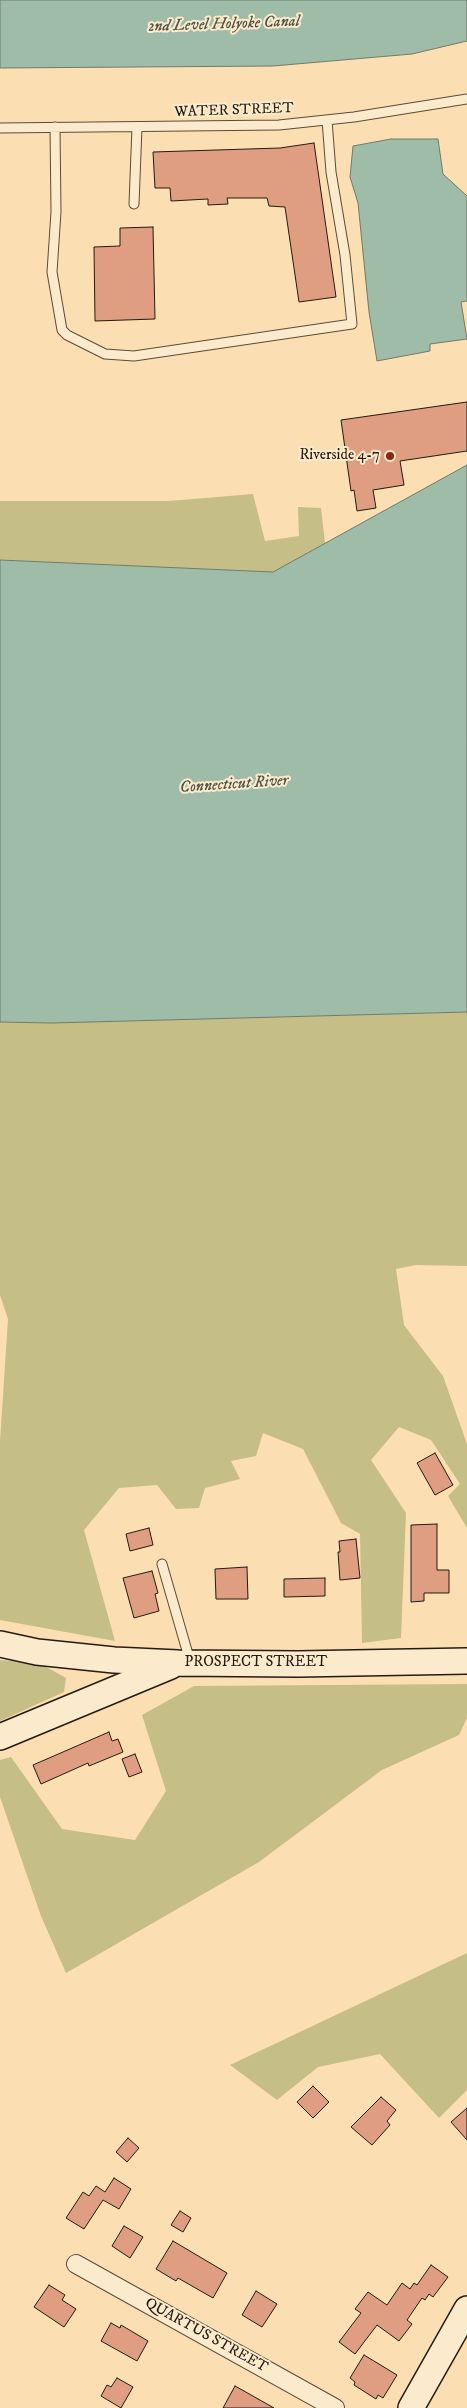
<!DOCTYPE html>
<style>
body{margin:0}
canvas{display:block;background:#fbdeb1}
</style>
<canvas width="467" height="2408"></canvas>
<script>
const ctx = document.querySelector('canvas').getContext('2d');
ctx.lineJoin = 'round';
function paint(path, color) {
  ctx.fillStyle = color;
  ctx.fill(path, 'evenodd');
}
function toPath(rows) {
  const path = new Path2D();
  for (const r of rows) {
    path.moveTo(r[0], r[1]);
    for (let i = 2; i < r.length; i += 2) path.lineTo(r[i], r[i + 1]);
  }
  return path;
}
function stroke(path, color, width, dash) {
  ctx.strokeStyle = color;
  ctx.lineWidth = width;
  ctx.lineCap = dash ? 'butt' : 'round';
  ctx.setLineDash(dash || []);
  ctx.stroke(path);
}
function drawText(font, color, halo, rows, align = 'center') {
  ctx.font = font + ' "IM FELL DW Pica",serif';
  ctx.lineWidth = 4;
  ctx.setLineDash([]);
  ctx.textBaseline = 'middle';
  ctx.strokeStyle = halo;
  ctx.fillStyle = color;
  for (const [text, x, y, turn = 0] of rows) {
    ctx.save();
    ctx.translate(x, y);
    ctx.rotate((+turn || 0) * Math.PI / 180);
    ctx.textAlign = isNaN(turn) ? turn : align;
    if (halo) ctx.strokeText(text, 0, 0);
    ctx.fillText(text, 0, 0);
    ctx.restore();
  }
}
paint(toPath([
 [253,494,265,541,299,536,298,507,321,508,325,543,273,572,0,560,0,501,169,501],
 [467,1012,467,1266,416,1265,396,1269,404,1325,443,1376,467,1444,467,1528,448,1496,460,1484,431,1440,399,1427,371,1460,406,1513,401,1638,362,1643,360,1534,341,1523,303,1449,263,1433,256,1456,231,1461,240,1479,205,1488,199,1508,176,1509,157,1485,119,1488,84,1530,115,1641,0,1620,0,1441,8,1319,0,1295,0,1022,52,1023],
 [0,1660,39,1663,66,1678,64,1692,0,1721],
 [467,1684,467,1718,459,1735,382,1770,259,1862,66,1973,41,1916,0,1797,0,1760,11,1757,62,1829,135,1840,166,1791,142,1715,194,1686],
 [467,1953,467,2090,439,2118,380,2054,318,2067,277,2100,230,2065]
]), '#c5bf87');
const water = toPath([
 [0,0,467,0,467,41,412,54,273,66,0,68,0,0],
 [391,139,438,139,443,174,467,196,467,301,461,302,467,339,430,344,430,351,377,361,369,312,358,203,350,177,353,146,391,139],
 [467,465,467,1012,52,1023,0,1022,0,560,273,572,467,465]
]);
paint(water, '#9fbca9');
stroke(water, '#6e7c6c', 1);
const building = toPath([
 [314,143,336,297,299,302,285,207,269,206,267,198,227,198,228,204,208,205,208,199,171,201,170,188,155,188,153,152,280,148,314,143],
 [153,227,155,319,95,321,94,247,120,246,120,228,153,227],
 [467,402,467,451,400,461,404,485,373,490,376,508,357,511,354,490,351,491,341,420,467,402],
 [435,1453,453,1485,435,1495,417,1463,435,1453],
 [437,1524,437,1570,449,1570,449,1593,424,1593,424,1601,411,1602,411,1525,437,1524],
 [149,1528,153,1545,130,1551,126,1534,149,1528],
 [356,1539,360,1578,340,1580,338,1552,340,1552,339,1541,356,1539],
 [247,1567,248,1599,216,1599,215,1569,247,1567],
 [152,1571,158,1593,155,1594,159,1611,134,1618,123,1578,152,1571],
 [325,1578,325,1596,284,1597,284,1579,325,1578],
 [109,1732,112,1741,118,1739,123,1752,89,1766,88,1763,41,1784,33,1765,109,1732],
 [135,1754,142,1772,129,1777,122,1759,135,1754],
 [313,2086,329,2102,313,2118,297,2102,313,2086],
 [381,2097,396,2110,387,2121,390,2125,372,2145,351,2127,381,2097],
 [467,2108,467,2140,451,2122,467,2108],
 [128,2138,139,2148,127,2162,116,2152,128,2138],
 [114,2178,131,2189,119,2209,103,2200,84,2229,66,2218,83,2192,89,2196,96,2186,105,2192,114,2178],
 [180,2211,191,2218,183,2232,171,2225,180,2211],
 [124,2226,143,2237,130,2258,112,2246,124,2226],
 [173,2241,227,2273,213,2298,178,2278,176,2281,156,2269,173,2241],
 [431,2265,448,2277,433,2297,429,2294,425,2300,422,2298,407,2320,412,2324,399,2341,377,2325,355,2354,339,2342,361,2313,355,2309,368,2292,387,2305,402,2283,410,2289,414,2283,417,2285,431,2265],
 [49,2285,65,2295,62,2300,76,2309,64,2327,34,2307,49,2285],
 [256,2291,277,2304,262,2327,242,2315,256,2291],
 [111,2323,120,2328,121,2325,148,2341,137,2361,101,2341,111,2323],
 [364,2355,397,2375,383,2398,378,2395,376,2399,354,2385,355,2382,350,2378,364,2355],
 [117,2378,133,2387,121,2408,101,2396,107,2385,111,2387,117,2378],
 [235,2386,244,2391,274,2408,223,2408,235,2386]
]);
paint(building, '#df9d81');
stroke(building, '#241b11', 1);
const lane = toPath([
 [55,127,56,212,52,272,62,330,67,335,105,354,134,356,352,324,345,255,331,172,327,120],
 [0,128,279,125,354,117,467,99],
 [134,204,137,127],
 [162,1564,190,1661]
]);
const street = toPath([
 [76,2264,335,2408]
]);
const secondary = toPath([
 [0,1644,37,1652,114,1660,178,1663,298,1664,467,1661],
 [0,1737,171,1666],
 [411,2408,467,2309]
]);
stroke(lane, '#5a4c39', 11);
stroke(street, '#5a4c39', 20);
stroke(secondary, '#241b11', 28);
stroke(lane, '#fceacc', 9);
stroke(street, '#fceacc', 18);
stroke(secondary, '#fceacc', 25);
for (const [x, y, r, color] of [
 [390,456,5,"#8f2418"]
]) {
  const dot = new Path2D();
  dot.arc(x, y, r, 0, 2 * Math.PI);
  ctx.fillStyle = color;
  ctx.fill(dot);
  stroke(dot, '#fceacc', 2);
}
drawText('15px', '#241b11', '#fceacc', [
 ["WATER STREET",234,111,-2],
 ["PROSPECT STREET",256,1663],
 ["QUARTUS STREET",206,2336,29]
]);
drawText('15px', '#241b11', '#fceacc', [
 ["Riverside 4-7",380,456]
], 'right');
drawText('italic 16px', '#4f5346', '#fceacc', [
 ["2nd Level Holyoke Canal",224,25,-2],
 ["Connecticut River",234,785,-4]
]);
</script>
